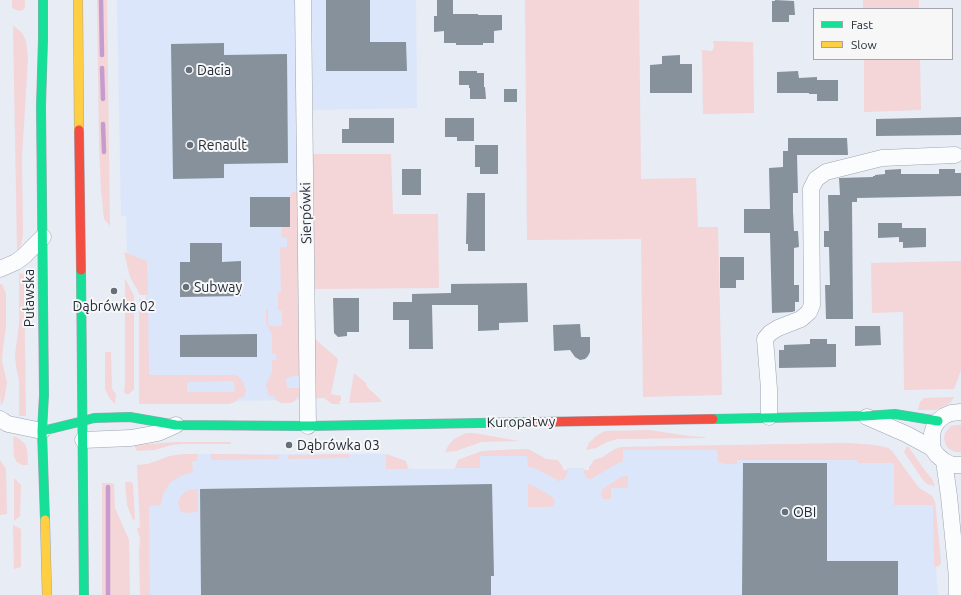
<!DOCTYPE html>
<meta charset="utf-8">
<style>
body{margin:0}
#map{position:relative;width:961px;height:595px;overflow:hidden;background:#e7ecf5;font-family:Ubuntu,sans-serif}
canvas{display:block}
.legend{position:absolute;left:813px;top:8px;width:140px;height:52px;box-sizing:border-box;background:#f7f7f7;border:1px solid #a2a5ab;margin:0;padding:5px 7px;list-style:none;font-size:12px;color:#222b3a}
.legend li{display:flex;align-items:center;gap:8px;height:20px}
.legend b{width:20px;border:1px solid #a2a5ab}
</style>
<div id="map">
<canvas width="961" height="595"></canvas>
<ul class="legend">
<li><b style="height:5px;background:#16e098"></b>Fast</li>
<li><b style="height:5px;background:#ffcf43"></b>Slow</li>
</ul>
</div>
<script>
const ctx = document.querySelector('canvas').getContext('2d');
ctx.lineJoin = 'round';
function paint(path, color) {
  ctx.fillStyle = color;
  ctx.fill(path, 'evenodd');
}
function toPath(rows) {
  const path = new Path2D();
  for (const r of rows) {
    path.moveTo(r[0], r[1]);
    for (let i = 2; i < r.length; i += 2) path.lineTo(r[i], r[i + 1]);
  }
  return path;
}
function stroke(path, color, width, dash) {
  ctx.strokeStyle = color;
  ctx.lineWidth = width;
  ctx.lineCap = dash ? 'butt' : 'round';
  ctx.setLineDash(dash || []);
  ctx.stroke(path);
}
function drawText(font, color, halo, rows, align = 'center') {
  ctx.font = font + ' Ubuntu,sans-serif';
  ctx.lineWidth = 4;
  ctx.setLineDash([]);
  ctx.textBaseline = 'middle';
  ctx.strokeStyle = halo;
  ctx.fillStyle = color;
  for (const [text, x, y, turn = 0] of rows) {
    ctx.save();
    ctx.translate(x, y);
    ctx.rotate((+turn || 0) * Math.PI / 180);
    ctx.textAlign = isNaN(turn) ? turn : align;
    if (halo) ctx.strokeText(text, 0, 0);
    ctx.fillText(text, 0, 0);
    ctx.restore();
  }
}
paint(toPath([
 [117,0,295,0,298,227,299,400,140,402,146,295,145,260,127,253,126,216,121,216],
 [312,0,416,0,417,108,313,110],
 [848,443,875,445,888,448,892,451,900,462,919,488,925,492,931,495,933,498,935,502,939,542,941,563,939,566,936,567,938,595,150,595,148,464,170,456,183,454,386,454,406,461,409,469,452,469,455,468,458,460,482,451,525,449,530,450,546,459,558,460,563,468,563,470,567,470,567,468,584,468,584,470,589,470,589,467,594,460,603,457,615,449,621,447]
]), '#dbe6fa');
paint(toPath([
 [12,0,25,0,25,7,23,10,19,11,12,8],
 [97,0,107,0,110,226,104,219,101,190,99,145],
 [525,0,639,0,641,179,696,178,698,227,718,227,722,395,643,397,641,239,527,240],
 [863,0,919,0,919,9,863,9],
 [13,25,23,34,26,41,28,57,26,92,22,158,23,234,21,245,17,251],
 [713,41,753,42,754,113,703,114,702,50,712,51,714,47],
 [864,59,920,59,921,110,864,112],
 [313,154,391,154,393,214,438,214,439,288,315,289],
 [292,192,299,192,301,376,292,376,292,377,286,378,287,388,302,388,302,397,297,397,295,401,290,403,281,403,277,401,274,396,269,396,266,385,272,372,272,360,276,360,276,354,272,353,272,335,266,322,266,310,268,310,268,322,269,326,282,326,282,311,278,310,278,292,281,292,280,247,287,247,287,238,281,237,282,227,290,227,290,197],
 [124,252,147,261,148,295,140,295,130,277],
 [961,261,961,370,954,389,904,390,903,312,872,313,871,263],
 [19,273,23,274,24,276,26,416,19,416,19,380,16,366,15,355,19,324],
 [125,278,134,296,134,389,128,395,124,392,125,383],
 [0,284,2,284,6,294,6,327,3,348,2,361,7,383,4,400,1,406,0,394],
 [139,299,148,299,149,375,233,375,238,376,243,382,246,390,244,397,239,398,235,402,229,404,139,404],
 [187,382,234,381,235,392,187,392],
 [314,338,338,359,331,394,341,396,341,401,339,401,340,404,332,404,324,398,316,398,314,392],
 [105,352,111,352,112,389,116,394,115,404,110,399,105,389],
 [354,373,366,383,367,387,381,400,381,402,349,403],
 [954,397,951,402,942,407,935,410,918,410,920,402,924,398],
 [955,425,961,425,961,452,955,452,951,450,947,447,945,443,944,438,945,433,951,426],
 [649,430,689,436,705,437,705,438,618,439,607,442,596,448,586,450,589,443,595,437,601,433,606,431],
 [466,433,474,433,485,435,519,441,481,442,456,451,445,452,448,446,454,439],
 [14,436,18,438,25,444,27,449,28,465,22,465,17,462,14,457,13,440],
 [176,442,231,442,231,444,181,444,172,445,155,450,137,451,135,447,135,445],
 [0,443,0,460,6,469,7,514,0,515],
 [848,443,875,445,888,448,892,451,900,462,919,488,932,496,935,502,939,542,941,563,939,566,934,567,933,505,894,505,894,463,858,463,857,460,737,460,737,464,725,464,718,462,717,450,623,450,623,461,616,464,591,479,586,478,584,473,584,470,589,470,589,467,594,460,603,457,615,449,621,447],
 [907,446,913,453,923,468,932,479,935,486,927,484,923,480,904,452],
 [525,449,530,450,546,459,558,460,563,468,563,470,568,470,566,477,563,480,559,481,535,468,528,467,527,456,480,456,480,468,455,468,458,460,482,451],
 [183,454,197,454,197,461,192,461,193,472,180,476,170,483,163,494,161,505,149,506,150,595,140,595,139,552,140,538,137,529,140,527,137,465,148,464,170,456],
 [211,454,279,455,279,459,211,460],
 [349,454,349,458,288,459,288,455],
 [386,454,406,461,408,469,386,469],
 [625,476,628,476,628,488,611,488,611,499,605,499,602,498,601,493,603,489,621,477],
 [14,478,21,485,20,516,14,521],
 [125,482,131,482,133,484,135,519,133,520,127,505],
 [102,483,112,483,114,484,115,508,129,540,130,595,102,595],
 [528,484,532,485,551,496,553,498,555,502,553,506,549,507,528,507],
 [193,489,198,489,198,512,185,513,181,512,178,503,181,496,186,491],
 [13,525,21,529,21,567,14,569]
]), '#f4d5d8');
stroke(toPath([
 [101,0,102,55],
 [102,68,103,99],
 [103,124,104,152],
 [108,487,108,595]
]), '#c49ccf', 4.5);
paint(toPath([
 [326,0,370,0,370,42,406,42,407,71,326,71],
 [437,0,453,0,453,14,478,14,478,15,502,15,502,30,494,31,494,43,483,43,483,45,456,45,456,43,444,43,444,31,434,32,434,16,437,16],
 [775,0,794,1,795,15,789,15,789,22,772,22,772,1,775,1],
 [224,43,224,55,287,54,288,163,224,164,224,178,173,179,171,44],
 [680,55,680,64,692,64,692,93,650,93,650,65,662,64,662,56],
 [459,71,477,71,477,73,484,73,484,87,485,87,486,99,470,99,470,88,469,88,469,85,459,85],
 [798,71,799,78,817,77,817,80,838,80,838,101,817,101,817,94,809,94,809,93,777,93,777,72],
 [504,89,517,89,517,102,504,102],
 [961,117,961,135,876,136,876,119],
 [349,118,394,118,394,143,342,143,342,129,349,129],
 [445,118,474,118,474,141,457,141,457,137,445,137],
 [788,138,847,138,848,155,797,155,798,193,793,193,793,212,794,231,798,231,799,247,794,248,794,285,799,285,799,302,795,302,795,311,792,312,772,313,770,233,744,233,744,209,770,209,769,168,783,167,783,151,788,151],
 [475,145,498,145,498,174,480,174,480,167,475,167],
 [402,169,421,169,421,195,402,195],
 [901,169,901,174,939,174,939,169,955,169,955,173,961,173,961,196,857,198,857,202,852,202,853,319,826,319,825,285,830,285,829,247,824,247,824,231,829,231,828,195,840,195,839,178,873,177,873,176,875,176,875,175,885,174,885,170],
 [467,193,485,193,485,251,468,251,468,244,466,244],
 [250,197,290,197,290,227,250,227],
 [878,223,902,223,902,228,926,228,926,247,903,248,903,242,899,242,899,237,878,238],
 [190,243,222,243,222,262,241,261,241,296,180,297,180,262,190,262],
 [720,257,744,257,744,280,736,280,736,288,720,288],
 [527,283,528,322,499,323,499,330,478,331,478,305,432,305,433,349,409,349,409,320,393,320,393,302,412,302,412,294,451,293,451,284],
 [333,298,359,298,359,332,347,332,347,336,338,337,334,333],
 [580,324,581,337,590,337,590,352,588,356,585,359,580,360,575,357,570,350,554,351,553,325],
 [855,326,880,326,881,345,855,346],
 [257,334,257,357,180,357,180,335],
 [810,339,827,339,827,344,836,344,836,367,779,368,779,350,784,350,784,345,810,344],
 [743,463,827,463,827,561,898,561,898,595,742,595],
 [492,484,494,576,491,576,491,595,201,595,200,489]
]), '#86919b');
const street = toPath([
 [303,0,308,426],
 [0,269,16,262,24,256,43,237],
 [961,412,951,413,944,416,938,421,934,427,932,434,932,448,937,455,944,461,952,465,961,465],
 [769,417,769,389,765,339,770,333,778,328,801,319,809,312,812,305,811,189,816,179,826,172,882,158,955,155],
 [867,417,906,434,932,448],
 [0,419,3,421,8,424,42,431],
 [83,440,131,438,158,433,176,425],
 [944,461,949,496,957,577,957,595]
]);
const fast = toPath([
 [43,0,43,39,41,106,44,395,42,431,45,520],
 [81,270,84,595],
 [713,419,865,416,895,414,938,421],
 [83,421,94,418,130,417,176,425,308,426,537,422],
 [42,431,83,421]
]);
const slow = toPath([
 [78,0,79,130],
 [45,520,47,595]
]);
const jam = toPath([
 [79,130,81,270],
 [537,422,713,419]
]);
stroke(street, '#9ea4af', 17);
stroke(fast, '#9ea4af', 10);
stroke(slow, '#9ea4af', 10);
stroke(jam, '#9ea4af', 10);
stroke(street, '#fbfcfe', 16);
stroke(fast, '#16e098', 9);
stroke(slow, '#ffcf43', 9);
stroke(jam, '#f24e42', 9);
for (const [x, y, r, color] of [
 [189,70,4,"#676f7b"],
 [190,145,4,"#676f7b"],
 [186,287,4,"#676f7b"],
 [114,291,4,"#676f7b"],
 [289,445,4,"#676f7b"],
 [785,512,4,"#676f7b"]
]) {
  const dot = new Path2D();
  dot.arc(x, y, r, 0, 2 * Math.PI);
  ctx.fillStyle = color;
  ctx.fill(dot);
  stroke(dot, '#f7f7f7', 1.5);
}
drawText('14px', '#222b3a', '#f7f7f7', [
 ["Dacia",197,70],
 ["Renault",198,145],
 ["Subway",194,287],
 ["Dąbrówka 02",114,306,"center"],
 ["Dąbrówka 03",297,445],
 ["OBI",793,512]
], 'left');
drawText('14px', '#222b3a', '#f7f7f7', [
 ["Sierpówki",306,213,-91],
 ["Puławska",29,298,-90],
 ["Kuropatwy",521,422,-1]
]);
</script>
